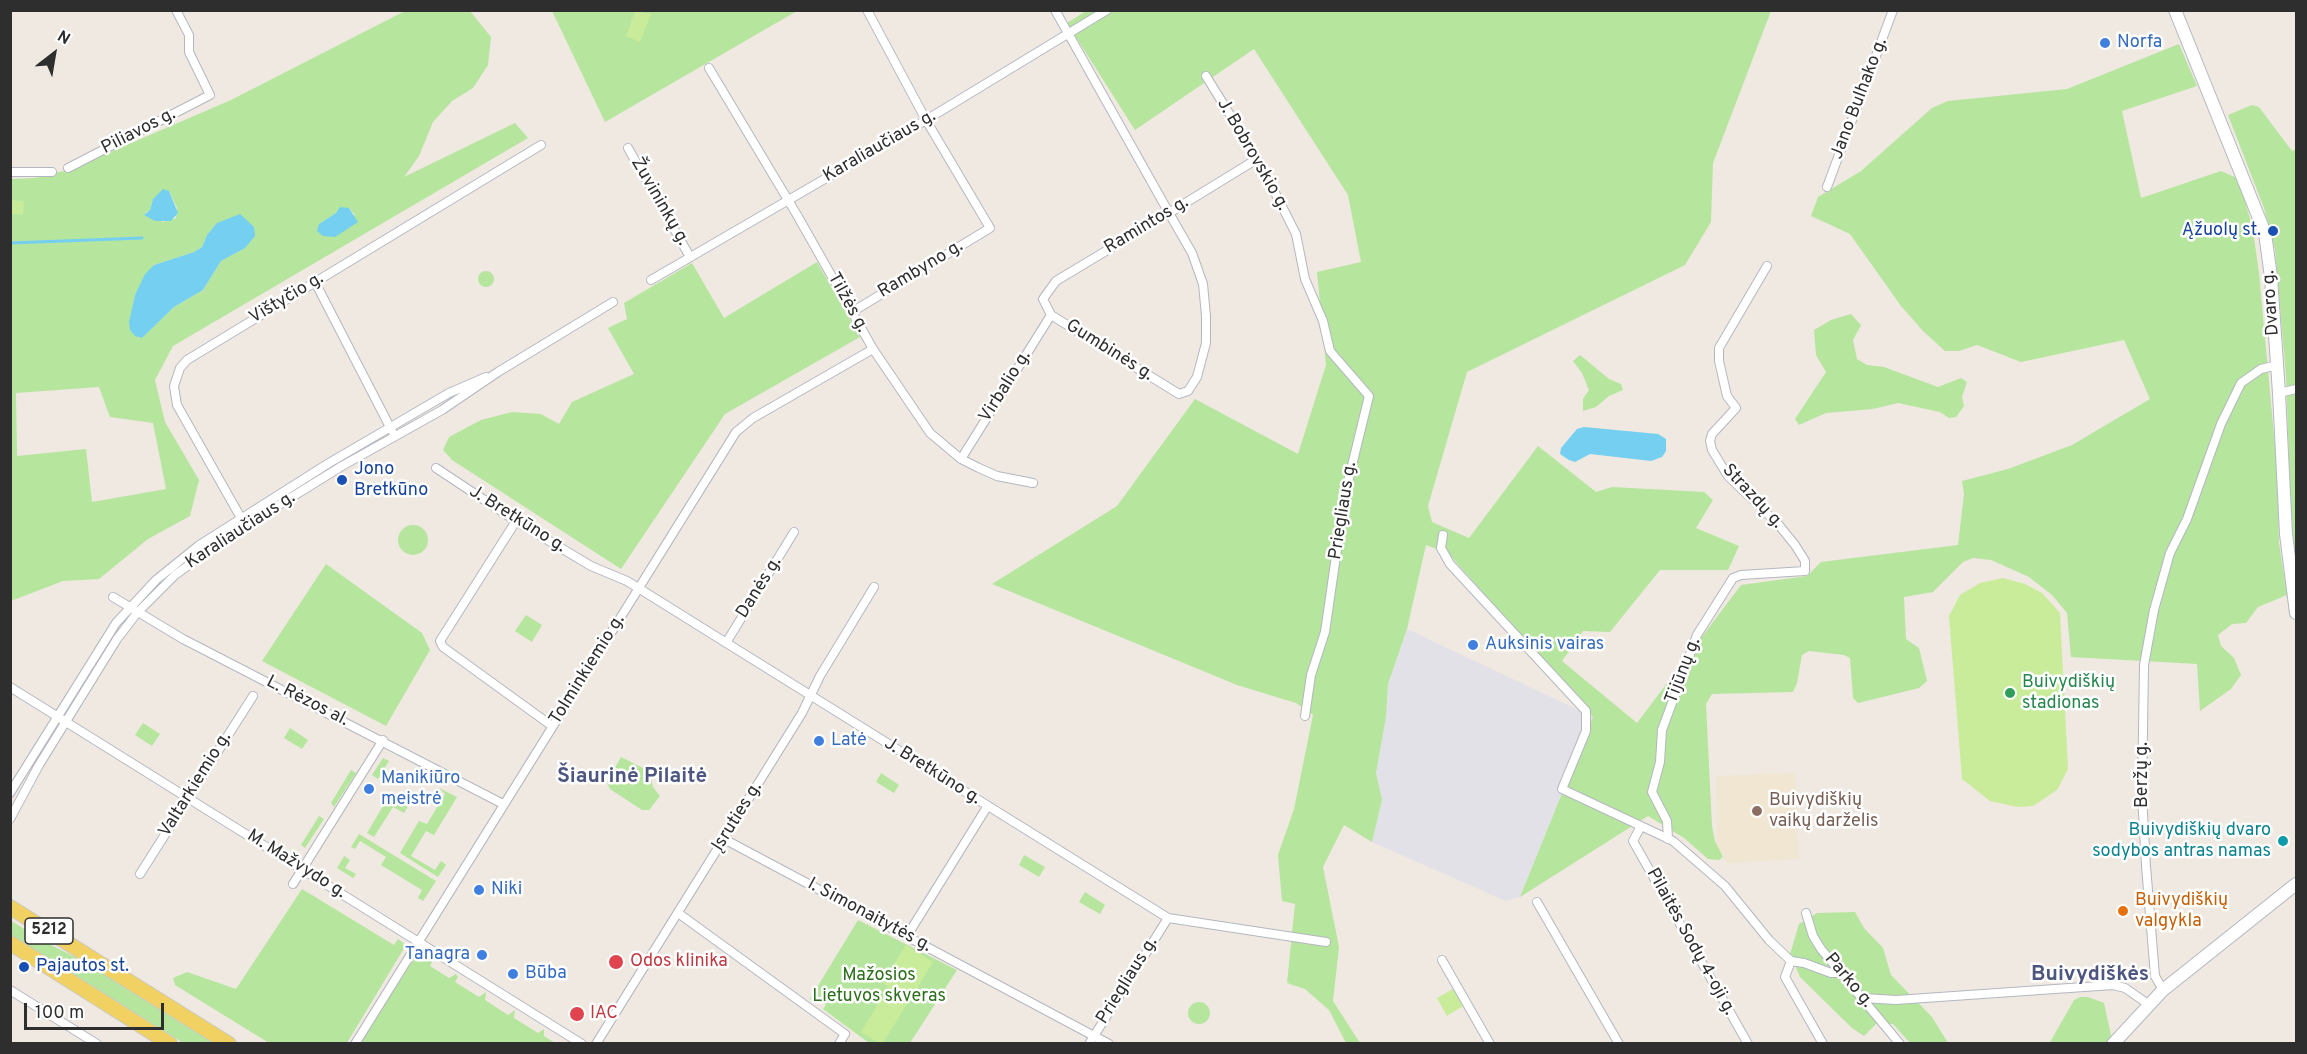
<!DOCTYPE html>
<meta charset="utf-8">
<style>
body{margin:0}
#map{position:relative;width:2307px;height:1054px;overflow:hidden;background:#efe9e1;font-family:Overpass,sans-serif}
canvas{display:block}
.frame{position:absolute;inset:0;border:12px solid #2e2e2e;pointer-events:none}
.north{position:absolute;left:24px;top:24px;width:60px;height:60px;-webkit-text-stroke:4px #fff;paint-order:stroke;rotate:31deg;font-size:16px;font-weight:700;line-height:24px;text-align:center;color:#2e2e2e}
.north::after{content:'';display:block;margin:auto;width:21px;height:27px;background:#2e2e2e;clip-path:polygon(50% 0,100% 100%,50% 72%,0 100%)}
.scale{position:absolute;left:24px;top:1003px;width:140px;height:27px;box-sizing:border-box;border:3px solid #2e2e2e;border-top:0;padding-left:8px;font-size:18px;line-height:21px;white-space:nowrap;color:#2e2e2e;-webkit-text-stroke:4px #fff;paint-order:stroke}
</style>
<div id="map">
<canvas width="2307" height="1054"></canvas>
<div class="frame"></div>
<div class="north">N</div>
<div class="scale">100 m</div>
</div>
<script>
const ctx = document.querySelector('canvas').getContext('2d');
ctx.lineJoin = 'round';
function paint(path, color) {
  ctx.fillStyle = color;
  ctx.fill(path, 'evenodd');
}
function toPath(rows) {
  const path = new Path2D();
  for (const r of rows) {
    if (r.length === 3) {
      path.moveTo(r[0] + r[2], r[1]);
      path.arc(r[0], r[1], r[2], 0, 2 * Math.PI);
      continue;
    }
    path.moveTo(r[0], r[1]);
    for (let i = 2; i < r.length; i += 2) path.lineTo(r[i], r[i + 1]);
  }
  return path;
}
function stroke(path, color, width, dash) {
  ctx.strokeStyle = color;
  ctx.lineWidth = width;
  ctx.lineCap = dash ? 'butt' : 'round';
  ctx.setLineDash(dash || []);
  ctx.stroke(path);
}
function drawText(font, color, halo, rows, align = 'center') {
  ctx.font = font + ' Overpass,sans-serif';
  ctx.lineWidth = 5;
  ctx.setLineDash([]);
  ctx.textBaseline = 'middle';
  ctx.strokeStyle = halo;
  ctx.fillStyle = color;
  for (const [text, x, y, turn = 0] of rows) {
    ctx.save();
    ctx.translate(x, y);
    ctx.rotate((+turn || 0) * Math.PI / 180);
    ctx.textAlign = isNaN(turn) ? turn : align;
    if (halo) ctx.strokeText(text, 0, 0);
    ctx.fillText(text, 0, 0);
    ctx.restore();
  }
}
paint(toPath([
 [1407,629,1593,717,1520,897,1506,901,1372,842,1382,800,1376,773,1386,717,1388,684]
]), '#e3e1e8');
paint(toPath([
 [1795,773,1799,859,1727,863,1717,846,1716,776]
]), '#f0e6d1');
paint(toPath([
 [405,11,470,11,491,37,488,65,473,88,452,101,433,122,419,156,404,177,515,123,528,138,173,346,155,380,165,422,199,480,190,516,148,539,99,579,63,581,11,601,10,179,35,178,71,169,231,100],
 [169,191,177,208,176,218,163,222,145,213,150,210,153,199],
 [349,208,355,215,319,224,336,213],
 [207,235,245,248,221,261,203,290,174,307,142,338,130,330,135,295,154,265,194,252,202,247],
 [99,387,110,417,153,423,166,489,92,502,86,449,17,456,16,393],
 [552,11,797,11,605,122],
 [1086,11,1771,11,1713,163,1711,222,1685,265,1467,372,1428,506,1432,522,1469,538,1538,446,1596,492,1612,487,1704,492,1713,500,1696,528,1739,546,1728,570,1660,570,1610,632,1583,631,1562,661,1637,723,1741,585,1807,576,1821,562,1958,545,1964,494,1962,481,2008,469,2072,445,2150,399,2124,340,2021,362,1977,345,1959,351,1945,351,1923,331,1901,306,1850,234,1811,216,1818,197,1861,171,1932,108,1948,101,2067,89,2179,44,2197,86,2122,111,2141,198,2221,171,2237,178,2241,186,2253,230,2259,273,2277,468,2279,543,2287,595,2258,607,2246,623,2232,624,2218,635,2221,646,2234,658,2241,675,2231,689,2200,711,2197,664,2071,657,2067,613,2052,595,2029,577,1991,560,1973,558,1963,562,1933,592,1904,597,1906,639,1919,648,1927,681,1919,688,1858,703,1853,698,1850,658,1844,655,1809,651,1802,655,1797,683,1793,692,1712,694,1706,704,1712,826,1715,841,1723,857,1719,860,1708,859,1684,838,1648,816,1520,897,1593,717,1448,553,1426,545,1407,629,1388,684,1386,717,1376,773,1382,800,1372,842,1344,825,1323,867,1339,947,1333,1001,1360,1043,1346,1043,1329,1010,1305,989,1287,983,1295,904,1282,901,1278,855,1294,809,1313,715,1296,703,1237,685,992,584,1117,506,1195,399,1298,454,1326,365,1317,272,1361,262,1348,195,1254,49,1135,130,1067,23],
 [2252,105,2259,107,2292,151,2296,149,2296,574,2291,514,2286,376,2275,249,2264,208,2228,115],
 [817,262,860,337,725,414,621,569,452,460,443,450,449,437,481,420,512,412,541,414,559,424,572,402,634,374,608,328,627,319,624,303,692,263,724,318],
 [486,279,8],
 [1851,314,1861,325,1853,340,1857,359,1867,365,1884,367,1938,387,1961,378,1967,382,1962,397,1964,406,1956,417,1949,418,1940,412,1898,403,1873,409,1826,413,1799,425,1795,419,1826,372,1816,355,1814,330,1831,320],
 [1580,355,1609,379,1621,384,1623,390,1609,396,1596,407,1583,411,1583,399,1589,390,1582,373,1573,361],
 [413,540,15],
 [326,564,422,633,430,650,386,726,262,661],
 [526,615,542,625,532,642,515,631],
 [143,723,160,734,152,746,135,735],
 [290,728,308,740,302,749,284,738],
 [621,757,649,771,653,787,660,796,649,810,642,810,610,789,607,782],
 [383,758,389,761,378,779,372,775],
 [351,770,356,773,334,807,331,803],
 [881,773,899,785,894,793,876,782],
 [439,788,457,797,434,835,426,831,411,856,435,870,441,861,446,865,438,877,400,853,419,821,427,824,445,794],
 [404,792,413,798,404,813,393,807,374,837,367,833,389,796,398,801],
 [319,816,324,819,305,848,301,845],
 [359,834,436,881,423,901,418,898,422,890,381,865,386,857,360,841,355,849,351,847],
 [1024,855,1045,867,1039,877,1019,865],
 [344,856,350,860,345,868,356,874,353,878,337,868],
 [302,889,394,945,398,939,406,945,347,1043,269,1043,175,985,173,978,187,972,236,989],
 [1085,892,1105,905,1100,914,1079,902],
 [1855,912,1864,928,1883,948,1891,975,1932,1017,1948,1043,1910,1043,1893,1024,1876,1024,1864,1036,1852,1028,1800,977,1790,954,1799,924,1817,913],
 [10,920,43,941,87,963,216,1043,183,1043,11,936],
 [858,920,957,970,910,1043,869,1043,823,1009,826,1005,819,1000,815,1004,810,999],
 [424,955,433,960,430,966,449,978,456,974,458,977,455,982,479,997,486,992,485,1000,508,1015,515,1010,514,1018,538,1033,544,1029,544,1036,555,1043,360,1043,415,957],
 [2080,997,2088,997,2104,1003,2111,1035,2109,1040,2106,1043,2049,1044,2074,1000],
 [1199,1013,11]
]), '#b6e59e');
paint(toPath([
 [635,11,651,14,640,42,626,36],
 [11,200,24,201,23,215,11,214],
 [2003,578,2025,584,2042,593,2060,613,2068,769,2057,790,2033,806,2017,807,1990,801,1962,779,1949,616,1960,595,1980,583],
 [906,945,933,962,910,1000,882,983],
 [1453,989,1463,1006,1447,1016,1437,998],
 [886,991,907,1004,883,1043,879,1043,861,1032]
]), '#c9ec9a');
paint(toPath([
 [163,189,169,191,178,213,171,221,155,221,144,215,150,210,153,199],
 [340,207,349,208,358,222,335,237,323,236,317,231,319,224,336,213],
 [240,214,254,227,255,236,245,248,221,261,203,290,174,307,142,338,135,336,130,330,129,322,135,295,145,274,154,265,194,252,202,247,207,235,217,223],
 [1584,427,1658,434,1666,439,1666,451,1662,457,1651,461,1590,454,1575,462,1569,460,1560,454,1561,448,1577,429]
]), '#75cff0');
stroke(toPath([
 [10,243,142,238]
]), '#75cff0', 3);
const street = toPath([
 [1055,10,1169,213,1192,253,1203,284,1206,316,1206,343,1197,377,1188,391,1179,394,1051,315,1043,299,1056,281,1169,213,1257,159],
 [709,68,797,215,873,349,930,433,961,459,979,468,997,476,1033,483],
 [1206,76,1261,165,1296,234,1305,279,1323,321,1330,351,1369,396,1345,494,1325,632,1311,675,1305,716],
 [628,148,690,257],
 [68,168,210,95,189,52,189,35,176,10],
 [10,172,52,172],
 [1827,187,1893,10],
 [651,280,926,120,1107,10],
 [315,282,392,431],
 [852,312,990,228,926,120,867,10],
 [2279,393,2296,389],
 [961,459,1051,315],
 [436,468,516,521,591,566,627,581,1168,918,1326,942],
 [241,518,177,405,174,386,180,368,187,360,541,145],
 [516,521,440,641,443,647,552,726],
 [1443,535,1441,548,1450,564,1586,711,1586,731,1562,789,1673,841,1725,886,1769,940,1791,961],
 [113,597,183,639,503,804],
 [726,643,794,532],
 [10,687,582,1044],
 [10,793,116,623,156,580,198,546,329,463,449,393,486,377],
 [10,819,39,765,117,639,137,613,175,575,229,536,342,466,442,410,498,372,613,302],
 [1641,826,1633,841,1748,1044],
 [724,839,1109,1044],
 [1668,839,1667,821,1652,792,1660,762,1662,730,1697,635,1733,578,1741,575,1805,571,1805,561,1795,545,1778,524,1728,476,1712,450,1710,441,1712,434,1736,408,1727,396,1719,361,1719,348,1767,266],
 [140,874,253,696],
 [293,884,383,740],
 [1537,902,1619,1044],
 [678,913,845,1034,839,1044],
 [1806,913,1813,936,1821,949,1900,1044],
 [907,936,987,807],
 [1442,960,1490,1044],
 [1791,961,1785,977,1823,1044],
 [1791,961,1804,963,1831,973,1841,973],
 [10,990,97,1044],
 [2163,990,2155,976,2146,866,2142,796,2144,665,2154,610,2170,553,2187,519,2221,424,2241,383,2261,369,2277,365],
 [1863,998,1896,1000,2113,985,2125,988,2148,1004],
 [355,1044,736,432,753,418,873,349],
 [596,1044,802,713,820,676,874,587],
 [1089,1044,1168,918]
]);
const secondary = toPath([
 [2175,10,2265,233,2271,277,2279,393,2286,534,2296,613],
 [2113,1044,2163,990,2296,884]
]);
const primary = toPath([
 [10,907,229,1044],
 [10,943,170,1044]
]);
stroke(street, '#b4b7c1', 10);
stroke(secondary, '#b4b7c1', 14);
stroke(primary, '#c9c9c9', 16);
stroke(street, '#fff', 8);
stroke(secondary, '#fff', 12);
stroke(primary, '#f2d163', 14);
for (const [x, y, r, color] of [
 [2105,43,6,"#3f7fe0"],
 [2273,231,6,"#1a4fb4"],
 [342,480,6,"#1a4fb4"],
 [1473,645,6,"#3f7fe0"],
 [2010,693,6,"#2e9e5b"],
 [819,741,6,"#3f7fe0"],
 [369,789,6,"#3f7fe0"],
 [1757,811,6,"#8d6e63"],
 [2283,841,6,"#0f9aa8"],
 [479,890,6,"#3f7fe0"],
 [2123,911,6,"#e8710a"],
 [482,955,6,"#3f7fe0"],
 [616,962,8,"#e0444e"],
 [24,967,6,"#1a4fb4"],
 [513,974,6,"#3f7fe0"],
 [577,1014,8,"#e0444e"]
]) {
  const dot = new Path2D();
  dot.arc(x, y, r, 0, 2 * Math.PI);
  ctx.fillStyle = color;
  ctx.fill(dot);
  stroke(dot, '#fff', 2);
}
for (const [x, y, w] of [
 [49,931,48]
]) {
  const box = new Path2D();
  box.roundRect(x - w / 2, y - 13, w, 26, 4.5);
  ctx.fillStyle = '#fff';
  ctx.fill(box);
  stroke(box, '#2e2e2e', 1.5);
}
drawText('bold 16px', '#2e2e2e', null, [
 ["5212",49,931]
]);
drawText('18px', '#366cbe', '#fff', [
 ["Norfa",2117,43],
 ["Auksinis vairas",1485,645],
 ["Latė",831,741],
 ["Manikiūro",381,779],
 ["meistrė",381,800],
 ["Niki",491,890],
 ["Tanagra",470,955,"right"],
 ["Būba",525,974]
], 'left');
drawText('18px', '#2e2e2e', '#fff', [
 ["Jano Bulhako g.",1860,99,-69],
 ["Piliavos g.",139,132,-27],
 ["Karaliaučiaus g.",880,147,-30],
 ["J. Bobrovskio g.",1252,155,60],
 ["Žuvininkų g.",659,202,60],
 ["Ramintos g.",1147,226,-31],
 ["Rambyno g.",921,270,-31],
 ["Vištyčio g.",287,299,-31],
 ["Tilžės g.",847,303,61],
 ["Dvaro g.",2272,303,-94],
 ["Gumbinės g.",1109,351,32],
 ["Virbalio g.",1006,387,-58],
 ["Strazdų g.",1752,497,47],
 ["Priegliaus g.",1344,511,-81],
 ["J. Bretkūno g.",517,520,32],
 ["Karaliaučiaus g.",241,531,-33],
 ["Danės g.",760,588,-58],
 ["Tolminkiemio g.",588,670,-58],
 ["Tijūnų g.",1684,671,-69],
 ["L. Rėzos al.",307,702,27],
 ["J. Bretkūno g.",932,772,32],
 ["Beržų g.",2143,775,-90],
 ["Valtarkiemio g.",196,785,-58],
 ["Įsruties g.",738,817,-58],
 ["M. Mažvydo g.",296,865,32],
 ["I. Simonaitytės g.",869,916,28],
 ["Pilaitės Sodų 4-oji g.",1690,942,61],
 ["Priegliaus g.",1128,981,-58],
 ["Parko g.",1848,981,50]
]);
drawText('18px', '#164399', '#fff', [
 ["Ąžuolų st.",2261,231,"right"],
 ["Jono",354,470],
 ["Bretkūno",354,491],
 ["Pajautos st.",36,967]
], 'left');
drawText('18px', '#27864d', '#fff', [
 ["Buivydiškių",2022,683],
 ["stadionas",2022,704]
], 'left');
drawText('18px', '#785e54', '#fff', [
 ["Buivydiškių",1769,801],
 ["vaikų darželis",1769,822]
], 'left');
drawText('18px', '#0d838f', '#fff', [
 ["Buivydiškių dvaro",2271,831],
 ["sodybos antras namas",2271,852]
], 'right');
drawText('18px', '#c56008', '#fff', [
 ["Buivydiškių",2135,901],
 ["valgykla",2135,922]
], 'left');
drawText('18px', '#be3a42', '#fff', [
 ["Odos klinika",630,962],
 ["IAC",590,1014]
], 'left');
drawText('18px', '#2c6e1b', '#fff', [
 ["Mažosios",879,976],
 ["Lietuvos skveras",879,997]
]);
drawText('bold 21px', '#4d5680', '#fff', [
 ["Šiaurinė Pilaitė",632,778],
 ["Buivydiškės",2090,976]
]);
</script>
